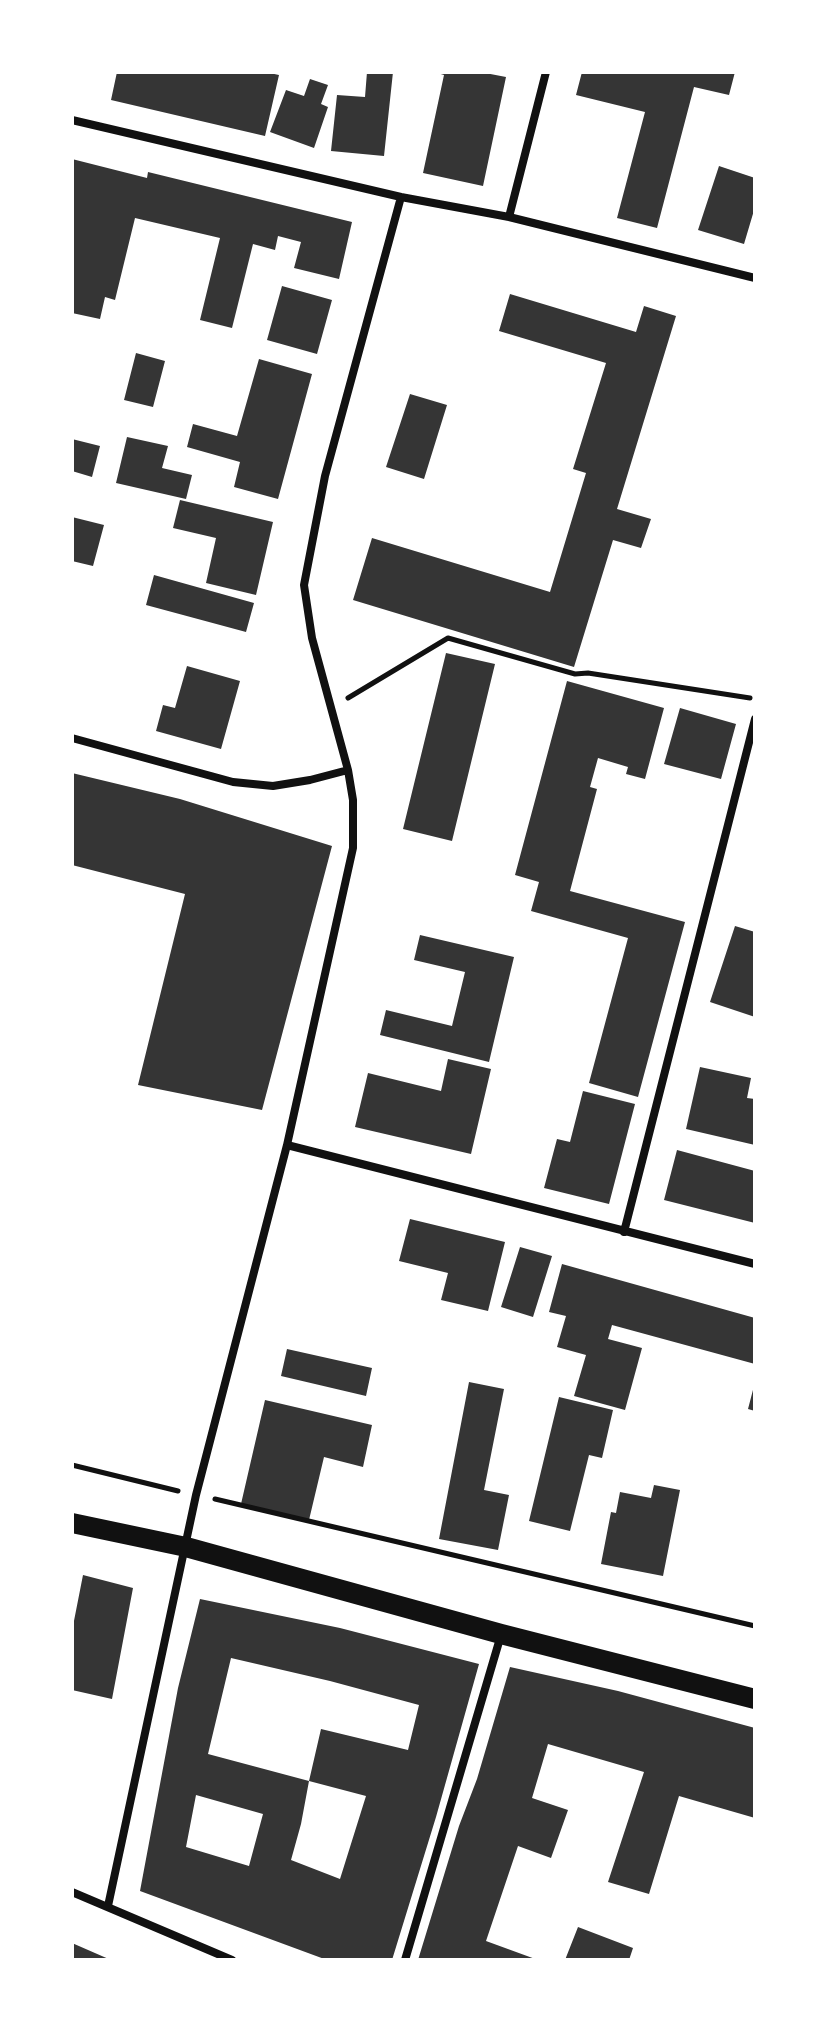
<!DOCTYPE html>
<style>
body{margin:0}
#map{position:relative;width:827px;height:2032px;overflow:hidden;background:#fff;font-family:"Roboto Condensed",sans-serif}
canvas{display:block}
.frame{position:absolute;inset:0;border:74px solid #fff;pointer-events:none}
</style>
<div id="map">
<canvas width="827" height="2032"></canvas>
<div class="frame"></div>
</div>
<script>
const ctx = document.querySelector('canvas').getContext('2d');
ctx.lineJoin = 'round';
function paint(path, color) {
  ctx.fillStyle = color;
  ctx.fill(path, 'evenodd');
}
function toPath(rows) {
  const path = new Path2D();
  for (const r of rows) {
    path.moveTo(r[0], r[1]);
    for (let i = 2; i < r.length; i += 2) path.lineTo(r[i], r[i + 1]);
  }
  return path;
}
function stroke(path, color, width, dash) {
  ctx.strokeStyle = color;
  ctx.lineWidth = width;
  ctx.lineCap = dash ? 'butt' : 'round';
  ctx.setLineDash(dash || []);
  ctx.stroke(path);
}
paint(toPath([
 [117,72,265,72,279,75,265,136,111,100],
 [367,72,393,72,384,156,331,151,337,95,365,97],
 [434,72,480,72,506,77,483,186,423,173,444,75],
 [582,72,735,72,729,95,694,87,657,228,617,218,645,112,576,95],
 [310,79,328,85,321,104,328,107,314,148,270,132,286,90,304,96],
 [72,159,147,178,148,172,352,222,339,279,294,268,301,242,278,236,275,250,253,244,232,328,200,320,220,238,135,218,115,300,105,297,100,319,72,313],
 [719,166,755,178,755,207,744,244,698,230],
 [282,286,332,300,317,354,267,340],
 [510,294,636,332,644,306,676,316,617,509,651,519,641,548,613,540,574,667,353,600,372,538,550,592,586,473,573,469,606,363,499,331],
 [136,353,165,361,153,407,124,400],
 [259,359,312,374,278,499,234,487,240,462,187,447,193,424,237,436],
 [410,394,447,405,424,479,386,467],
 [127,437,168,446,162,468,192,475,186,499,116,483],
 [72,439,100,446,92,477,72,471],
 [180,500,273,522,256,595,206,583,216,538,173,528],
 [72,517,104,525,93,566,72,561],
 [154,575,254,603,246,632,146,605],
 [446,653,495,664,452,841,403,829],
 [187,666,240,681,221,749,156,731,163,705,175,708],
 [567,681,664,708,645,779,626,774,628,767,598,758,590,787,597,789,570,891,685,922,638,1097,589,1083,628,938,531,911,539,882,515,875],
 [680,708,736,724,721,779,664,764],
 [72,773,180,799,332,846,262,1110,138,1085,185,894,72,865],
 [735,926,755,932,755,1017,710,1002],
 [420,935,514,957,489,1062,380,1035,386,1010,452,1026,465,972,414,960],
 [448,1059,491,1069,471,1154,355,1127,368,1073,441,1091],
 [700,1067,751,1078,747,1098,755,1099,755,1145,686,1129],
 [583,1091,635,1104,609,1204,544,1188,557,1139,570,1142],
 [677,1150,755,1171,755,1223,664,1200],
 [410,1219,505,1242,488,1311,441,1300,448,1273,399,1261],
 [520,1247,552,1256,533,1317,501,1307],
 [562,1264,755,1318,755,1364,612,1325,608,1339,642,1348,625,1410,574,1396,586,1355,557,1347,566,1316,549,1312],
 [287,1349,372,1368,366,1396,281,1376],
 [469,1382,504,1389,484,1490,509,1495,498,1550,439,1539],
 [754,1386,755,1386,755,1411,748,1409],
 [559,1397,613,1410,602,1458,589,1455,570,1531,529,1521],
 [265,1400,372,1425,363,1467,324,1457,309,1520,241,1504],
 [654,1485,680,1490,663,1576,601,1564,611,1512,616,1513,620,1492,651,1498],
 [83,1575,133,1588,112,1699,72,1690,72,1631],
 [200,1599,340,1628,479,1664,436,1817,392,1960,327,1960,140,1891,178,1688],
 [231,1658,330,1681,419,1705,408,1750,321,1729,309,1781,366,1796,340,1879,291,1860,301,1824,309,1781,208,1754],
 [196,1795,263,1814,249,1866,186,1847],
 [510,1667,618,1691,755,1728,755,1818,679,1796,649,1894,608,1882,644,1772,548,1744,532,1798,568,1810,551,1858,518,1846,486,1941,538,1960,418,1960,459,1826,477,1779],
 [578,1927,633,1948,629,1960,565,1960],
 [72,1943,111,1960,72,1960]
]), '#353535');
stroke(toPath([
 [348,698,448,638,575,674,588,673,750,698],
 [72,1465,178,1491],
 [215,1499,755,1626]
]), '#111', 5);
stroke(toPath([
 [72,120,401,197,509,217,755,278],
 [509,217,546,72],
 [72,738,233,782,273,786,310,780,348,770],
 [287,1145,755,1264],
 [624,1232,755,719],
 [72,1892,232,1960],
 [108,1906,196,1495,287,1145,353,848,353,800,348,770,312,638,304,585,325,476,401,197],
 [405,1960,501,1635]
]), '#111', 8);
stroke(toPath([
 [72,1523,186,1547,501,1634,755,1699]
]), '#111', 20);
</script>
